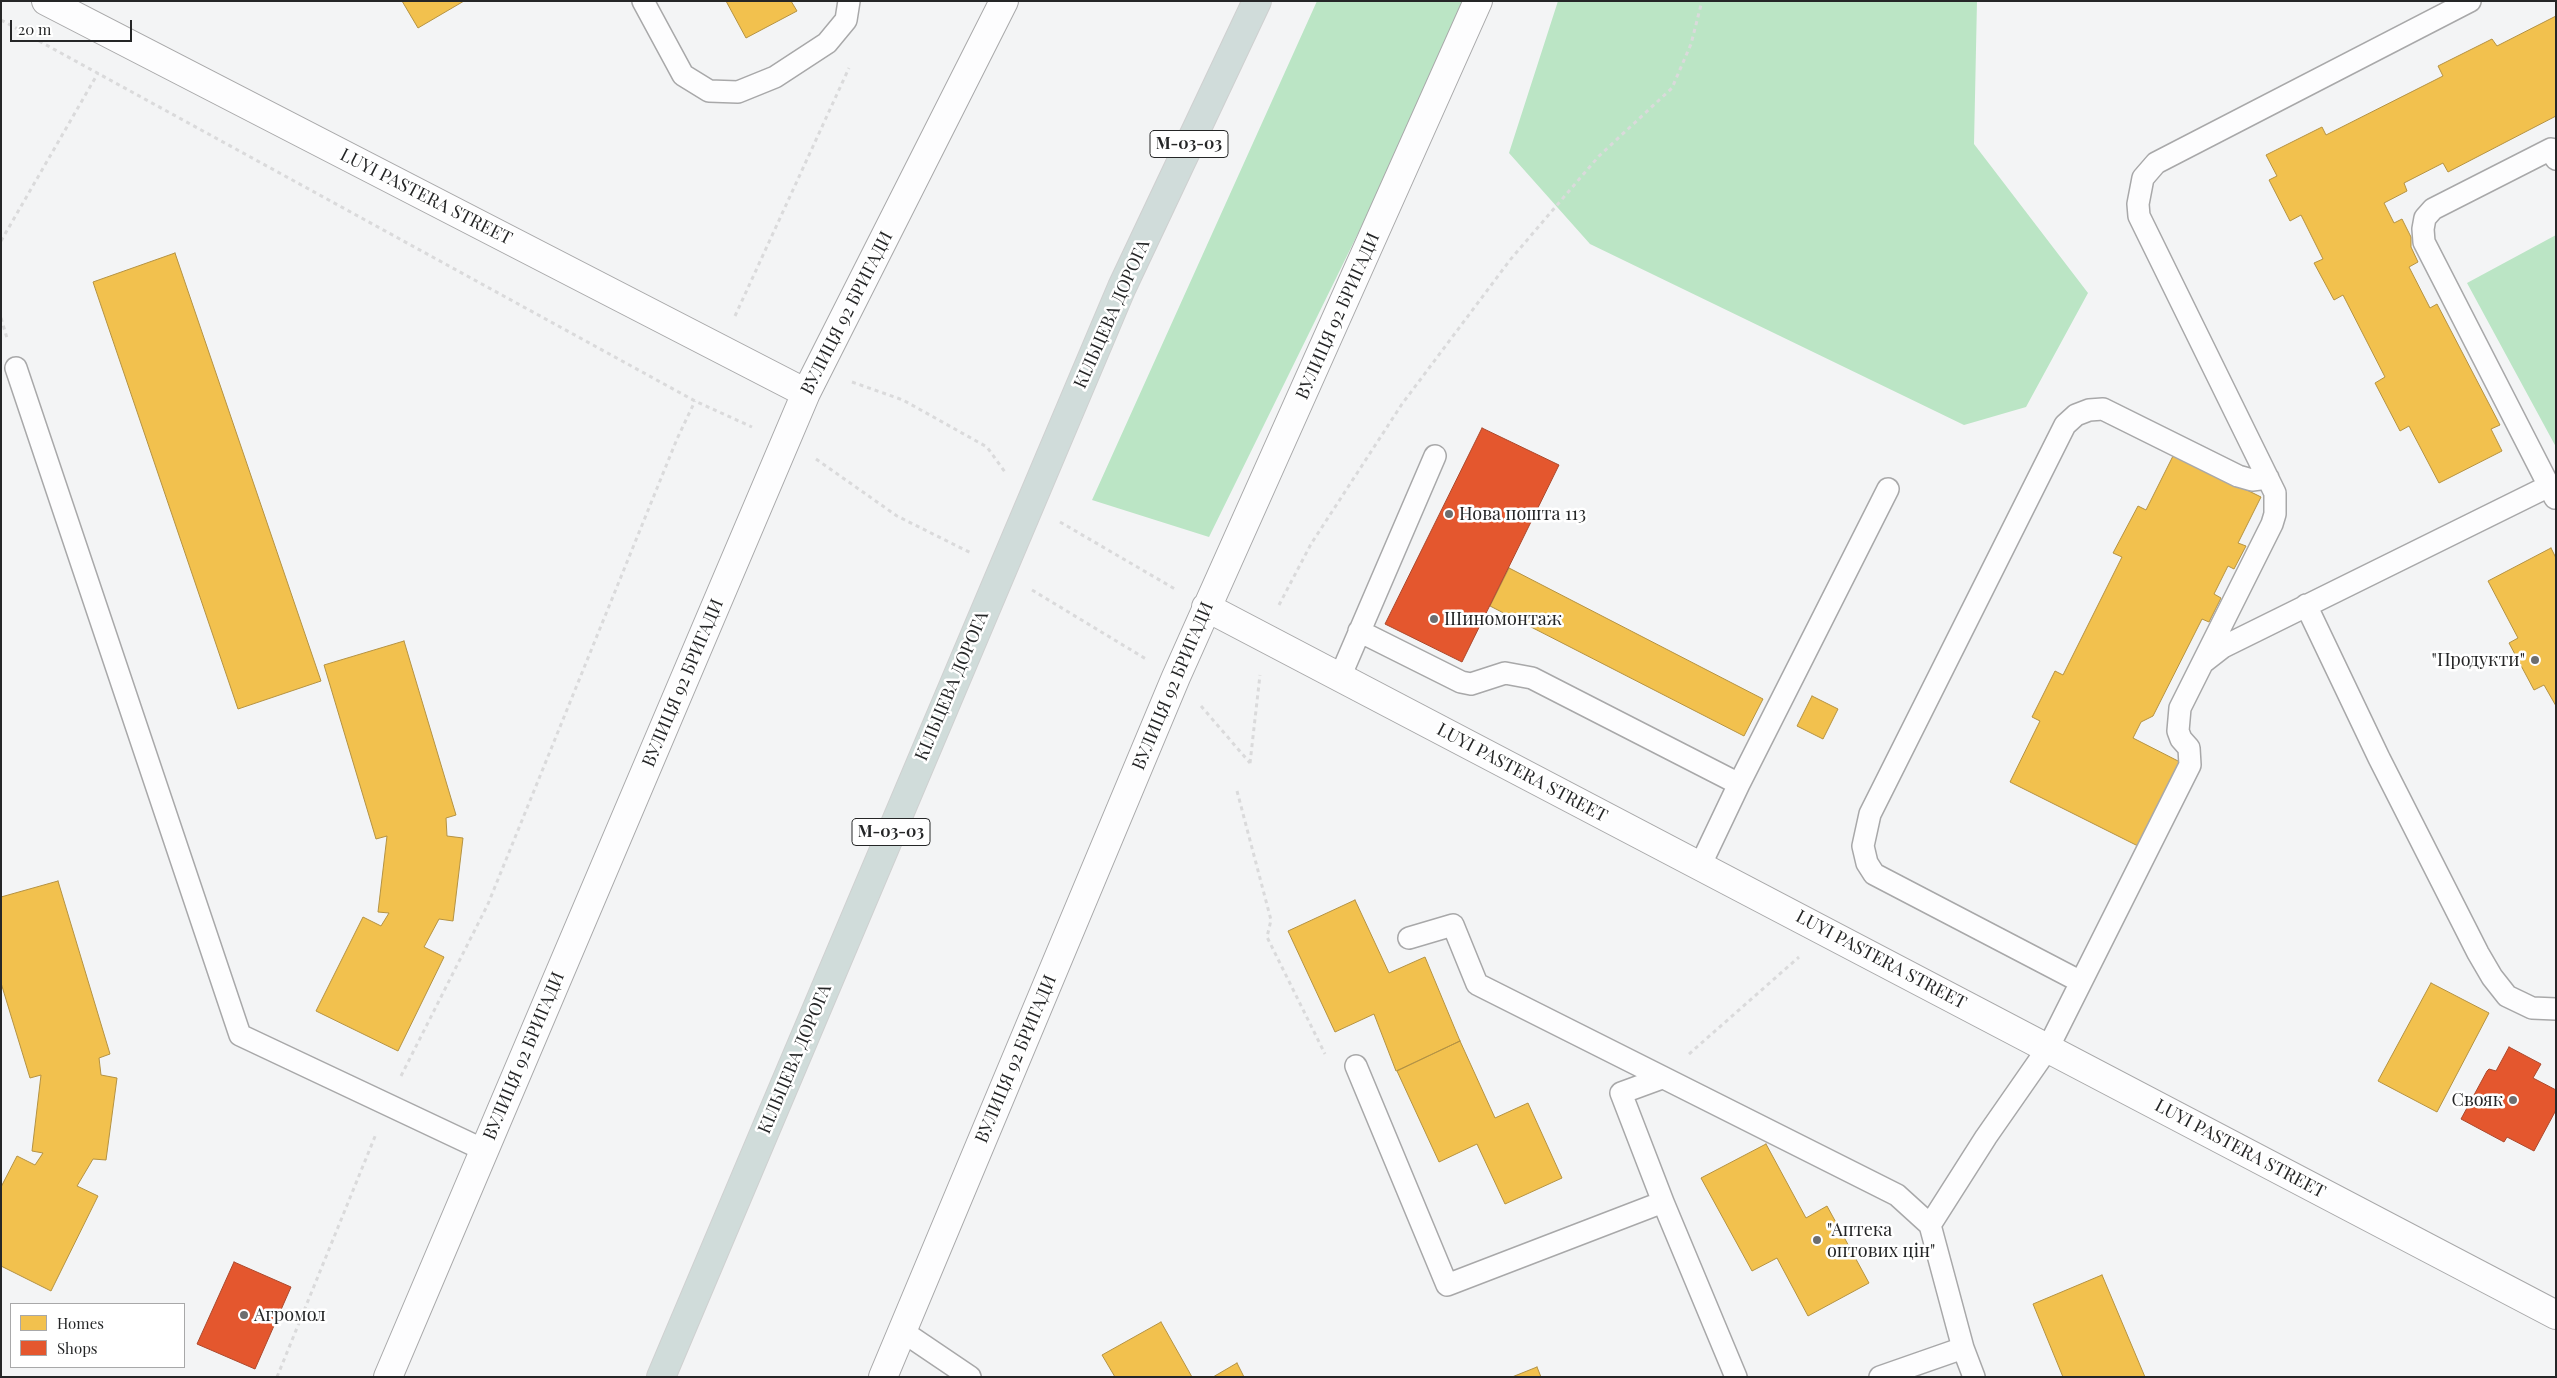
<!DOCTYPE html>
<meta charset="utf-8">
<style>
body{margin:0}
#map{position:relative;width:2557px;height:1378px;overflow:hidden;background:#f3f4f5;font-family:"Playfair Display",serif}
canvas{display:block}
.frame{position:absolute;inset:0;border:2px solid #252627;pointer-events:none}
.legend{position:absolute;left:10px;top:1303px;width:175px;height:65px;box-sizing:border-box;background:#fff;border:1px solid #a8a8a9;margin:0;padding:6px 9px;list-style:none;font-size:15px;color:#252627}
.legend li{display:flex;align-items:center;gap:10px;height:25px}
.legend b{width:25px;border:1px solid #a8a8a9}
.scale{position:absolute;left:10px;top:20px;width:122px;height:22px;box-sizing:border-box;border:2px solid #252627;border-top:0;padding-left:6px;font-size:15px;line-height:18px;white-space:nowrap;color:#252627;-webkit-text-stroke:4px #fff;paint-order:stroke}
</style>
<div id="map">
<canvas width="2557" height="1378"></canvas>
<div class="frame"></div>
<ul class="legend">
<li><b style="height:14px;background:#f2c14e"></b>Homes</li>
<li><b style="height:14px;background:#e4572e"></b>Shops</li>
</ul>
<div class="scale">20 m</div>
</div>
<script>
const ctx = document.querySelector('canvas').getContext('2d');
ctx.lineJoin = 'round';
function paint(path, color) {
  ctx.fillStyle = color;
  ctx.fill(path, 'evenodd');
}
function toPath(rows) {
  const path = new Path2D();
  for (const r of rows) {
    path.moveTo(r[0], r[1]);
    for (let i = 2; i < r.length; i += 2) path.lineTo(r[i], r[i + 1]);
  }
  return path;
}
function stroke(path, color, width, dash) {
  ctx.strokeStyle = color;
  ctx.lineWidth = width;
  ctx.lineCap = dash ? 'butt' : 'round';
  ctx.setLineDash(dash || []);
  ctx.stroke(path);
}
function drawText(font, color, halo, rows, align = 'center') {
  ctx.font = font + ' "Playfair Display",serif';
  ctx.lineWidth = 5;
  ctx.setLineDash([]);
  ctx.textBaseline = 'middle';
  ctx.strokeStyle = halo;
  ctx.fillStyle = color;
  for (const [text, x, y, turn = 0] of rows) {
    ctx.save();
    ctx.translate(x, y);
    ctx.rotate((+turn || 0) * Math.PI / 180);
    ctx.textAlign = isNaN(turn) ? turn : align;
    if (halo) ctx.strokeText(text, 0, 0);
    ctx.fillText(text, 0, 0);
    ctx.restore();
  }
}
paint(toPath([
 [1317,1,1472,1,1209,537,1092,500],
 [1558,1,1977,1,1974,144,2088,293,2026,407,1964,425,1590,244,1509,153],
 [2556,235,2556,447,2467,283]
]), '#bbe5c5');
const homes = toPath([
 [402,1,464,1,418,28,402,1],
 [726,1,791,1,797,11,746,38,726,1],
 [2556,16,2556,116,2448,172,2443,163,2404,183,2407,191,2384,203,2394,223,2402,219,2411,237,2411,247,2418,262,2409,267,2430,308,2437,304,2500,425,2491,429,2502,451,2439,483,2409,426,2400,431,2375,383,2385,377,2343,295,2334,300,2314,263,2323,259,2301,215,2290,221,2269,180,2277,176,2266,155,2322,127,2326,135,2443,76,2438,66,2492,39,2497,46,2556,16],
 [175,253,321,681,238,709,93,282,175,253],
 [2174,454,2261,497,2238,543,2246,546,2234,569,2228,566,2214,594,2221,598,2209,622,2202,619,2153,716,2141,722,2133,738,2180,762,2138,846,2010,782,2040,721,2032,717,2055,671,2063,675,2122,557,2113,553,2138,506,2146,510,2174,454],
 [2551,548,2556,558,2556,706,2544,685,2534,690,2509,643,2518,638,2488,581,2551,548],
 [1509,568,1763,699,1744,736,1490,606,1509,568],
 [404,641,456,815,446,818,447,836,463,838,453,921,439,919,424,947,444,957,398,1051,316,1011,363,917,381,926,389,913,378,912,387,836,376,839,324,665,404,641],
 [1812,696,1838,709,1823,739,1797,726,1812,696],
 [58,881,110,1054,99,1058,101,1075,117,1078,106,1160,93,1159,77,1186,98,1196,51,1291,1,1266,1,1187,17,1156,35,1165,43,1153,32,1151,41,1075,30,1078,1,983,1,897,58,881],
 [1355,900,1389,973,1425,957,1460,1041,1396,1071,1374,1014,1335,1032,1288,931,1355,900],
 [2431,983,2489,1013,2437,1112,2378,1081,2431,983],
 [1460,1041,1495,1118,1528,1103,1562,1178,1505,1204,1477,1144,1439,1162,1397,1071,1460,1041],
 [1766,1144,1806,1218,1827,1206,1869,1283,1808,1316,1777,1258,1752,1271,1701,1178,1766,1144],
 [2102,1275,2145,1377,2063,1377,2033,1304,2102,1275],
 [1161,1322,1192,1377,1115,1377,1102,1355,1161,1322],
 [1237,1363,1244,1377,1213,1377,1237,1363],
 [1537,1367,1541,1377,1512,1377,1537,1367]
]);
paint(homes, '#f2c14e');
stroke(homes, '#b49242', 1);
const shops = toPath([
 [1482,428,1559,465,1462,662,1385,624,1482,428],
 [2509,1047,2541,1064,2533,1078,2556,1090,2556,1110,2534,1151,2507,1137,2504,1142,2461,1119,2487,1071,2489,1069,2496,1071,2509,1047],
 [234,1262,291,1287,255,1369,197,1344,234,1262]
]);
paint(shops, '#e4572e');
stroke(shops, '#ab482c', 1);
const service = toPath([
 [643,1,683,75,709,91,738,92,775,77,827,43,846,20,849,1],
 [16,368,240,1035,484,1150],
 [2549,486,2424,242,2423,229,2425,218,2433,209,2551,149,2556,159],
 [2306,605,2379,758,2478,953,2492,977,2507,996,2532,1008,2556,1009],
 [1359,631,1461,682,1471,684,1505,673,1532,678,1739,784,1700,866],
 [2205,661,2223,647,2549,486,2555,498],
 [1340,677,1435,456],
 [1739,784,1888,489],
 [1409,938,1453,925,1477,984,1897,1195,1930,1225],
 [2081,982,1874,874,1867,863,1863,846,1870,814,2065,425,2076,415,2089,410,2103,409,2238,476,2252,480,2268,478],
 [1356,1066,1447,1285,1663,1202,1736,1377],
 [1662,1078,1621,1093,1663,1202],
 [902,1331,970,1377],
 [1880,1377,1963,1348],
 [1974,1377,1963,1348,1930,1225,1986,1137,2048,1048,2190,765,2189,748,2181,739,2178,731,2180,708,2272,524,2275,514,2275,493,2139,216,2138,204,2143,178,2156,163,2470,1]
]);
const tertiary = toPath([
 [46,1,806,393],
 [1206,607,2556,1315],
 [388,1377,806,393,1004,1],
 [883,1377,1176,677,1478,1]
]);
const trunk = toPath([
 [661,1377,1122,287,1257,1]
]);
stroke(service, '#a8a8a9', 24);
stroke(tertiary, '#a8a8a9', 30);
stroke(trunk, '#cfd0d0', 30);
stroke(toPath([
 [1,20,27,34],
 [39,41,695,401,752,427],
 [1,241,98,73],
 [735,316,849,68],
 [1,318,7,338],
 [852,382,903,400,987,447,1005,472],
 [816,459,897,516,971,553],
 [1060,522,1175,589],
 [1032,590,1146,659],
 [1279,605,1311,544,1402,404,1510,260,1599,156,1672,88,1691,44,1702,1],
 [1201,706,1250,763],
 [1250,763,1260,675],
 [1237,791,1271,920,1267,937,1325,1054],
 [1689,1054,1799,957],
 [401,1076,488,904,677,439,695,401],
 [277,1377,376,1134]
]), '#dadadb', 3, [4, 4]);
stroke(service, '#fdfdfe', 21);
stroke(tertiary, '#fdfdfe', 28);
stroke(trunk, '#d0dcda', 28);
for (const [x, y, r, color] of [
 [1449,514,5,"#6d6e6f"],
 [1434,619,5,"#6d6e6f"],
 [2535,660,5,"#6d6e6f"],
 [2513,1100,5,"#6d6e6f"],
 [1817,1240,5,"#6d6e6f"],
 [244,1315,5,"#6d6e6f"]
]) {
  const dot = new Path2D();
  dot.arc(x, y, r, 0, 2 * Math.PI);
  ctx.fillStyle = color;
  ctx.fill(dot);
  stroke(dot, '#fff', 2);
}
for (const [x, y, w] of [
 [1189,144,78],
 [891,832,78]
]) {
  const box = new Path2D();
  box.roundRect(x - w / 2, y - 13.5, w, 27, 4);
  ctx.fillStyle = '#fff';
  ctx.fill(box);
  stroke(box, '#252627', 1);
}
drawText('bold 16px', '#252627', null, [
 ["М-03-03",1189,144],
 ["М-03-03",891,832]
]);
drawText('18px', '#252627', '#fff', [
 ["LUYI PASTERA STREET",426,197,27],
 ["ВУЛИЦЯ 92 БРИГАДИ",847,313,-63],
 ["КІЛЬЦЕВА ДОРОГА",1112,314,-66],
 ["ВУЛИЦЯ 92 БРИГАДИ",1338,316,-66],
 ["ВУЛИЦЯ 92 БРИГАДИ",683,683,-67],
 ["КІЛЬЦЕВА ДОРОГА",952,686,-67],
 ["ВУЛИЦЯ 92 БРИГАДИ",1173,686,-67],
 ["LUYI PASTERA STREET",1522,773,28],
 ["LUYI PASTERA STREET",1881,960,28],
 ["ВУЛИЦЯ 92 БРИГАДИ",524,1056,-67],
 ["КІЛЬЦЕВА ДОРОГА",795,1059,-67],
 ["ВУЛИЦЯ 92 БРИГАДИ",1016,1059,-67],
 ["LUYI PASTERA STREET",2240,1149,28]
]);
drawText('18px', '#252627', '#fff', [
 ["Нова пошта 113",1459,514],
 ["Шиномонтаж",1444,619],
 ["\"Продукти\"",2525,660,"right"],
 ["Свояк",2503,1100,"right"],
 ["\"Аптека",1827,1230],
 ["оптових цін\"",1827,1251],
 ["Агромол",254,1315]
], 'left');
</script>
